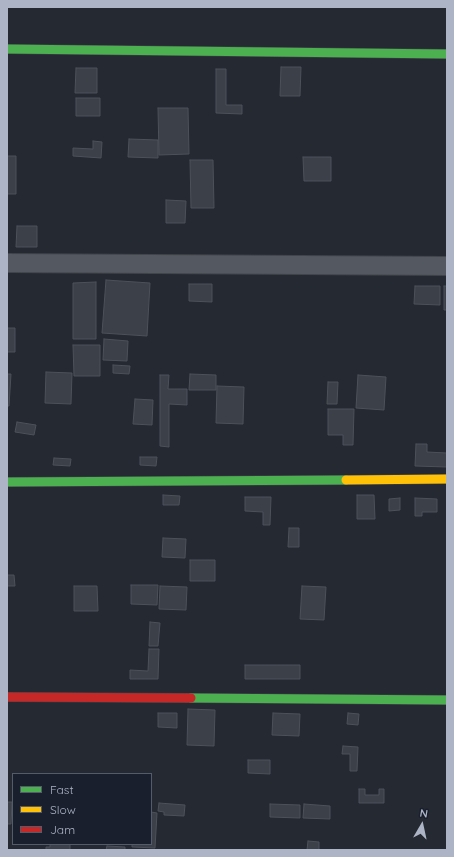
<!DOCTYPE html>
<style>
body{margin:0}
#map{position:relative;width:454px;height:857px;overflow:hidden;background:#252932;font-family:Quicksand,sans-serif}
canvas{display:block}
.frame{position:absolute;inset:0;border:8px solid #adb4c5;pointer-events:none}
.legend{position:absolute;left:12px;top:773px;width:140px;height:72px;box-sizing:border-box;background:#191f2d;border:1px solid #545b6a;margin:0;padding:5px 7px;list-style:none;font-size:12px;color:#adb4c5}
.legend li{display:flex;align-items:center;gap:8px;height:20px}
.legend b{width:20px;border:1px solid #545b6a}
.north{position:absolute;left:402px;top:805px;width:40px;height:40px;-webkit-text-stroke:3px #191f2d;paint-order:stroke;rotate:9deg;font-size:11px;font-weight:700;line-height:16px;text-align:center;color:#adb4c5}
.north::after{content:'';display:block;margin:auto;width:14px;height:18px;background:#adb4c5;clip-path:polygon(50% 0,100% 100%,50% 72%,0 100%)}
</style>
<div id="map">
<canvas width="454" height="857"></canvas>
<div class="frame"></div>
<ul class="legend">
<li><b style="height:5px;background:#4caf50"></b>Fast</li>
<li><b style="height:5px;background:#ffc107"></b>Slow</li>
<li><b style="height:5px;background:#c62828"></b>Jam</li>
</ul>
<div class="north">N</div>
</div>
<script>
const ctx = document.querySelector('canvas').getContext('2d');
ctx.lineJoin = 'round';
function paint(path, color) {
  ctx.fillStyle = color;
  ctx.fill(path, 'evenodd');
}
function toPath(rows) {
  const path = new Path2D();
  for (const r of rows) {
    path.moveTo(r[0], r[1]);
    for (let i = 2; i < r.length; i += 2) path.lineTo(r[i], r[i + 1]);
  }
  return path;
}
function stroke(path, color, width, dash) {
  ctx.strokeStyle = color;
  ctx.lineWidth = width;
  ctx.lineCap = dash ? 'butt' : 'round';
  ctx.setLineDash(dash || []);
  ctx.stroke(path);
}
const building = toPath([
 [281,67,301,67,300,96,280,96,281,67],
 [76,68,97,68,97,93,75,93,76,68],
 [216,69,226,69,226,105,242,105,242,114,216,113,216,69],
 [76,98,100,98,100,116,76,116,76,98],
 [158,108,188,108,189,154,159,155,158,108],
 [129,139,158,140,158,158,128,157,129,139],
 [93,141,102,142,101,158,73,156,73,148,93,149,93,141],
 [7,156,16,156,16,194,7,194,7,156],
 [303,157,331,157,331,181,304,181,303,157],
 [190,160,213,160,214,208,191,208,190,160],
 [166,200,186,201,185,223,166,223,166,200],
 [17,226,37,226,37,247,16,247,17,226],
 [106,280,150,283,147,336,102,333,106,280],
 [96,282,96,339,73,339,73,283,96,282],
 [189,284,212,284,212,302,189,301,189,284],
 [415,286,440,286,440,305,414,304,415,286],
 [444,286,447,286,447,310,444,310,444,286],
 [7,328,15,328,15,352,7,352,7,328],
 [104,339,128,341,127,361,103,360,104,339],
 [73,345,100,345,100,376,74,376,73,345],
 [113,365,130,366,129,374,113,373,113,365],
 [46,372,72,373,71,404,45,403,46,372],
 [7,374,11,374,9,406,7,406,7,374],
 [190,374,216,375,216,390,189,390,190,374],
 [160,375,169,375,168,389,187,389,187,405,169,404,169,447,160,446,160,375],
 [358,375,386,377,384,410,356,408,358,375],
 [328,382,338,382,337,404,327,404,328,382],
 [217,386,244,387,243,424,216,423,217,386],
 [135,399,153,400,152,425,133,424,135,399],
 [328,409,354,409,353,445,343,445,343,435,328,435,328,409],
 [17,422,36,425,34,435,15,432,17,422],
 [416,444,427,444,427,452,447,453,447,467,415,466,416,444],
 [140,457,157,457,156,466,140,465,140,457],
 [54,458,71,459,70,466,53,465,54,458],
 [163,495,180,496,179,505,163,505,163,495],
 [357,495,374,495,375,519,357,519,357,495],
 [245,497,271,497,270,525,263,525,263,512,245,511,245,497],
 [400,498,400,510,389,511,389,499,400,498],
 [415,498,437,499,437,512,422,512,422,516,415,516,415,498],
 [289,528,299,528,299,547,288,547,289,528],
 [163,538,186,539,185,558,162,557,163,538],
 [190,560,215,560,215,581,190,581,190,560],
 [7,575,14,575,15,586,7,586,7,575],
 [131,585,158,585,157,605,131,604,131,585],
 [74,586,97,586,98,611,74,611,74,586],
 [160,586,187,587,186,610,159,609,160,586],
 [302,586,326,587,324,620,300,619,302,586],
 [150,622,160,623,158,646,149,646,150,622],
 [149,649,159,649,158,679,130,679,130,670,148,671,149,649],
 [245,665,300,665,300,679,245,679,245,665],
 [188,709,215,710,214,746,187,745,188,709],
 [158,713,177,713,177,728,158,727,158,713],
 [273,713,300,714,299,736,272,735,273,713],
 [348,713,359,714,358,725,347,724,348,713],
 [343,746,358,747,357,771,350,771,350,754,342,754,343,746],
 [248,760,270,760,270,774,248,773,248,760],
 [359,789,365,789,365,795,379,795,379,789,384,789,384,803,359,803,359,789],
 [7,802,12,802,11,824,7,824,7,802],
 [159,803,185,805,184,816,164,815,164,812,158,811,159,803],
 [270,804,300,805,300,818,270,817,270,804],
 [304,804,330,806,330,819,303,818,304,804],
 [151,812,157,813,155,848,132,847,132,844,151,844,151,812],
 [308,841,319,842,319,850,307,850,308,841],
 [50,844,70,844,70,850,46,850,46,847,50,847,50,844],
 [107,846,125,847,125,850,106,850,107,846]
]);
paint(building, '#3c4049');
stroke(building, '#4c515a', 1);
const street = toPath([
 [7,263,447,266]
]);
const fast = toPath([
 [7,49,447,54],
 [7,482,346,480],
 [191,698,447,700]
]);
const slow = toPath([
 [346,480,447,479]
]);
const jam = toPath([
 [7,697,191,698]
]);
stroke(street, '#41444b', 20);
stroke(fast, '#41444b', 10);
stroke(slow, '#41444b', 10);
stroke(jam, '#41444b', 10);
stroke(street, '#545860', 18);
stroke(fast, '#4caf50', 9);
stroke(slow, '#ffc107', 9);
stroke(jam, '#c62828', 9);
</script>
